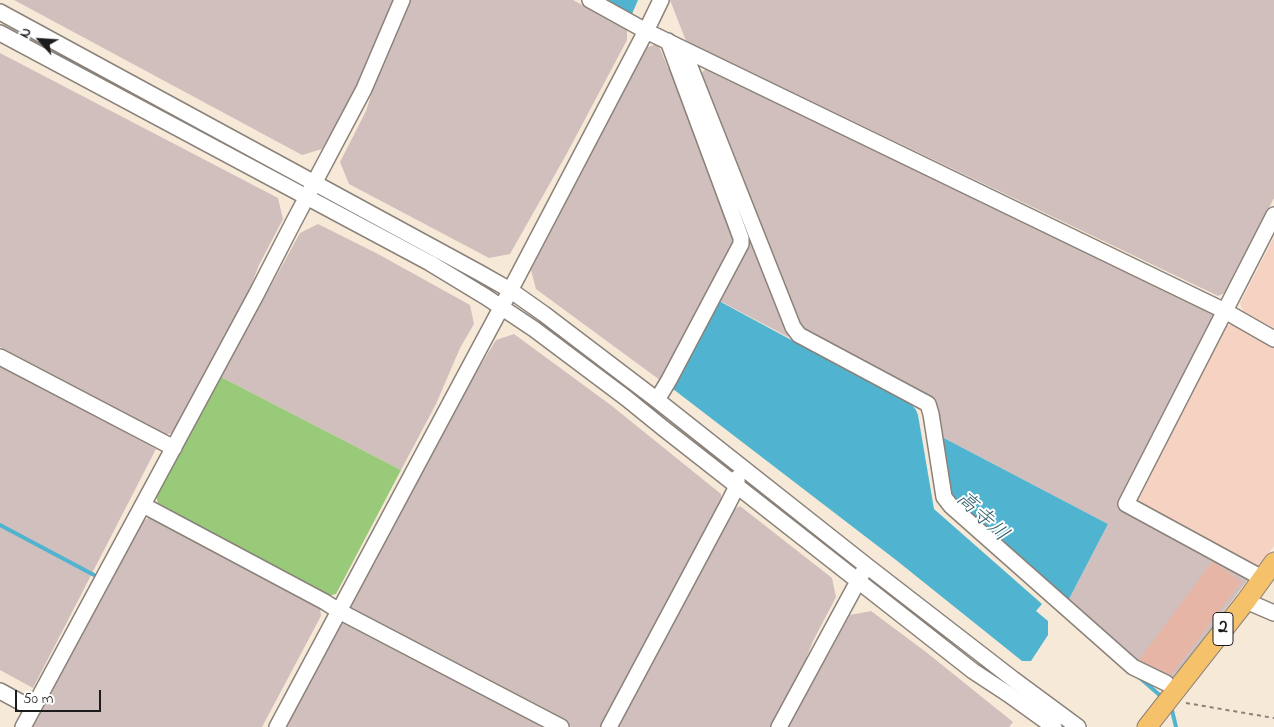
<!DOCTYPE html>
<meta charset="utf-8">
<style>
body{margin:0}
#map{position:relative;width:1274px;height:727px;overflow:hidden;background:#f7e9d7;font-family:"Indie Flower",sans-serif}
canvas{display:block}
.north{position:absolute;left:15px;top:15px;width:50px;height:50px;-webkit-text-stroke:4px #fff;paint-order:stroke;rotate:296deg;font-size:14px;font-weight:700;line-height:20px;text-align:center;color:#1c1c1c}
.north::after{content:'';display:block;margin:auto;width:18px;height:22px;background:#1c1c1c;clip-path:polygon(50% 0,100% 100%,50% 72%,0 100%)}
.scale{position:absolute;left:15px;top:690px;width:86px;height:22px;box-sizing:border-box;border:2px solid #1c1c1c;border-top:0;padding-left:6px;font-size:15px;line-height:18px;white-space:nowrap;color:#1c1c1c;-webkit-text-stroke:4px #fff;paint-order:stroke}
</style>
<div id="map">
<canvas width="1274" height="727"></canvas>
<div class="north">N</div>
<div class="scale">50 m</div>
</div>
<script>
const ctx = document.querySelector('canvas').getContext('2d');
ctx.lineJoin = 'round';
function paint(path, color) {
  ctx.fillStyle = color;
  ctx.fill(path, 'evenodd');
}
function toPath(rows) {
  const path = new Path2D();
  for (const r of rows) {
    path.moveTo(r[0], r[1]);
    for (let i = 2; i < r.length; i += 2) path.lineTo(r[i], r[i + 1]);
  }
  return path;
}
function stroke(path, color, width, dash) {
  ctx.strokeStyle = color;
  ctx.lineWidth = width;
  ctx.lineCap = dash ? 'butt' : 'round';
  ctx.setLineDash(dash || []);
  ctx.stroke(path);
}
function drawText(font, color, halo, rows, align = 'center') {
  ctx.font = font + ' "Indie Flower","Klee One",sans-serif';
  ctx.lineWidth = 4;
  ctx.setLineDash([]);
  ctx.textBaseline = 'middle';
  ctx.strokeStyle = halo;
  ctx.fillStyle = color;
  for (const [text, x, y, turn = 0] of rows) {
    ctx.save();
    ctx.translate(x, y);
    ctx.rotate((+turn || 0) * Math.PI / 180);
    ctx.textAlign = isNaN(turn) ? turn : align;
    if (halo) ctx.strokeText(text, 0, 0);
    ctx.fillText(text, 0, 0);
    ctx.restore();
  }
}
paint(toPath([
 [1274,237,1274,329,1243,311,1240,303],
 [1234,323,1274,346,1274,546,1256,570,1141,512,1137,495,1225,327]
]), '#f6d2c3');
paint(toPath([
 [14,0,395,0,367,69,322,149,302,155],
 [410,0,573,0,627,29,627,40,566,155,510,254,489,258,349,184,340,162,366,111,377,76],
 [670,0,1274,0,1274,198,1225,293,1218,296,686,41],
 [658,44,668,68,699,76,706,68,1214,311,1216,319,1117,507,1250,577,1184,664,1170,680,1129,659,1068,601,1108,524,940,436,933,400,792,331,788,337,718,300,672,389,536,289,531,270,647,47],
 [0,53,278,198,283,219,259,265,251,286,233,323,172,433,164,435,0,347],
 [318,224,378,254,470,305,474,324,460,348,436,404,401,470,221,377,300,233],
 [514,334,612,406,721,494,721,506,603,727,571,727,471,672,352,611,350,603,452,412,496,340],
 [0,365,156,449,33,688,0,670],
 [740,506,832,578,836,597,813,641,803,667,770,727,617,727,733,510],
 [151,517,320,607,321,616,262,727,33,727,144,520],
 [871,611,926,652,1013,722,1009,727,788,727,850,615],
 [347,622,542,727,285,727,340,624]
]), '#d1bfbd');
paint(toPath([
 [221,377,401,470,336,594,328,596,158,503,156,497]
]), '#98ca79');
paint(toPath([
 [608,0,638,0,632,14],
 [719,301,912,405,916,410,918,415,934,509,1042,604,1036,611,1048,621,1048,635,1031,661,1022,661,896,560,673,389,674,384],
 [940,436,1108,524,1068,601,952,499,947,487]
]), '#50b3cf');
stroke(toPath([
 [0,525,94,575],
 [1140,678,1163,698],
 [1171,706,1176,727]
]), '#50b3cf', 4);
paint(toPath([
 [1212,562,1220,566,1241,582,1171,675,1139,660]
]), '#e6b5a5');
const minor = toPath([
 [590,0,646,31,1225,311,1274,339],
 [0,12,480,273,510,290,544,314,657,400,867,566,1013,679,1078,727],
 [0,33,430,263,486,297,534,329,626,398,663,428,973,671,1008,694,1054,727],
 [683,49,793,327,799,335,928,404,931,414,944,497,951,506,1133,667,1166,683],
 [0,357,174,448],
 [657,400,669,380,741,244,741,238,668,41],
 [143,505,325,602,339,611,561,727],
 [1262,578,1126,504,1274,215],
 [1246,601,1274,613],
 [0,691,33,709],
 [23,727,257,293,293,223,364,89,402,0],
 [277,727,501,308,646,31,661,0],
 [609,727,728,504,737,486,737,478],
 [779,727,863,572]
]);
const major = toPath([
 [1147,727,1246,601,1274,562]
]);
stroke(minor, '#8a827a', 18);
stroke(major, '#8a827a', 21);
stroke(toPath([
 [1186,703,1274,718]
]), '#8a827a', 2, [4, 4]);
stroke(minor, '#fff', 15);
stroke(major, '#f6c16b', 19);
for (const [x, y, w] of [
 [1223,629,20]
]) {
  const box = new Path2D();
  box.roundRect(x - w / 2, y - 16.5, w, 33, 4);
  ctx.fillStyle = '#fff';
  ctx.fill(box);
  stroke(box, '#1c1c1c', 1);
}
drawText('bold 19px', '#1c1c1c', null, [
 ["2",1223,629]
]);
drawText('italic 21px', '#33606d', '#fff', [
 ["高寺川",981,518,43]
]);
</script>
